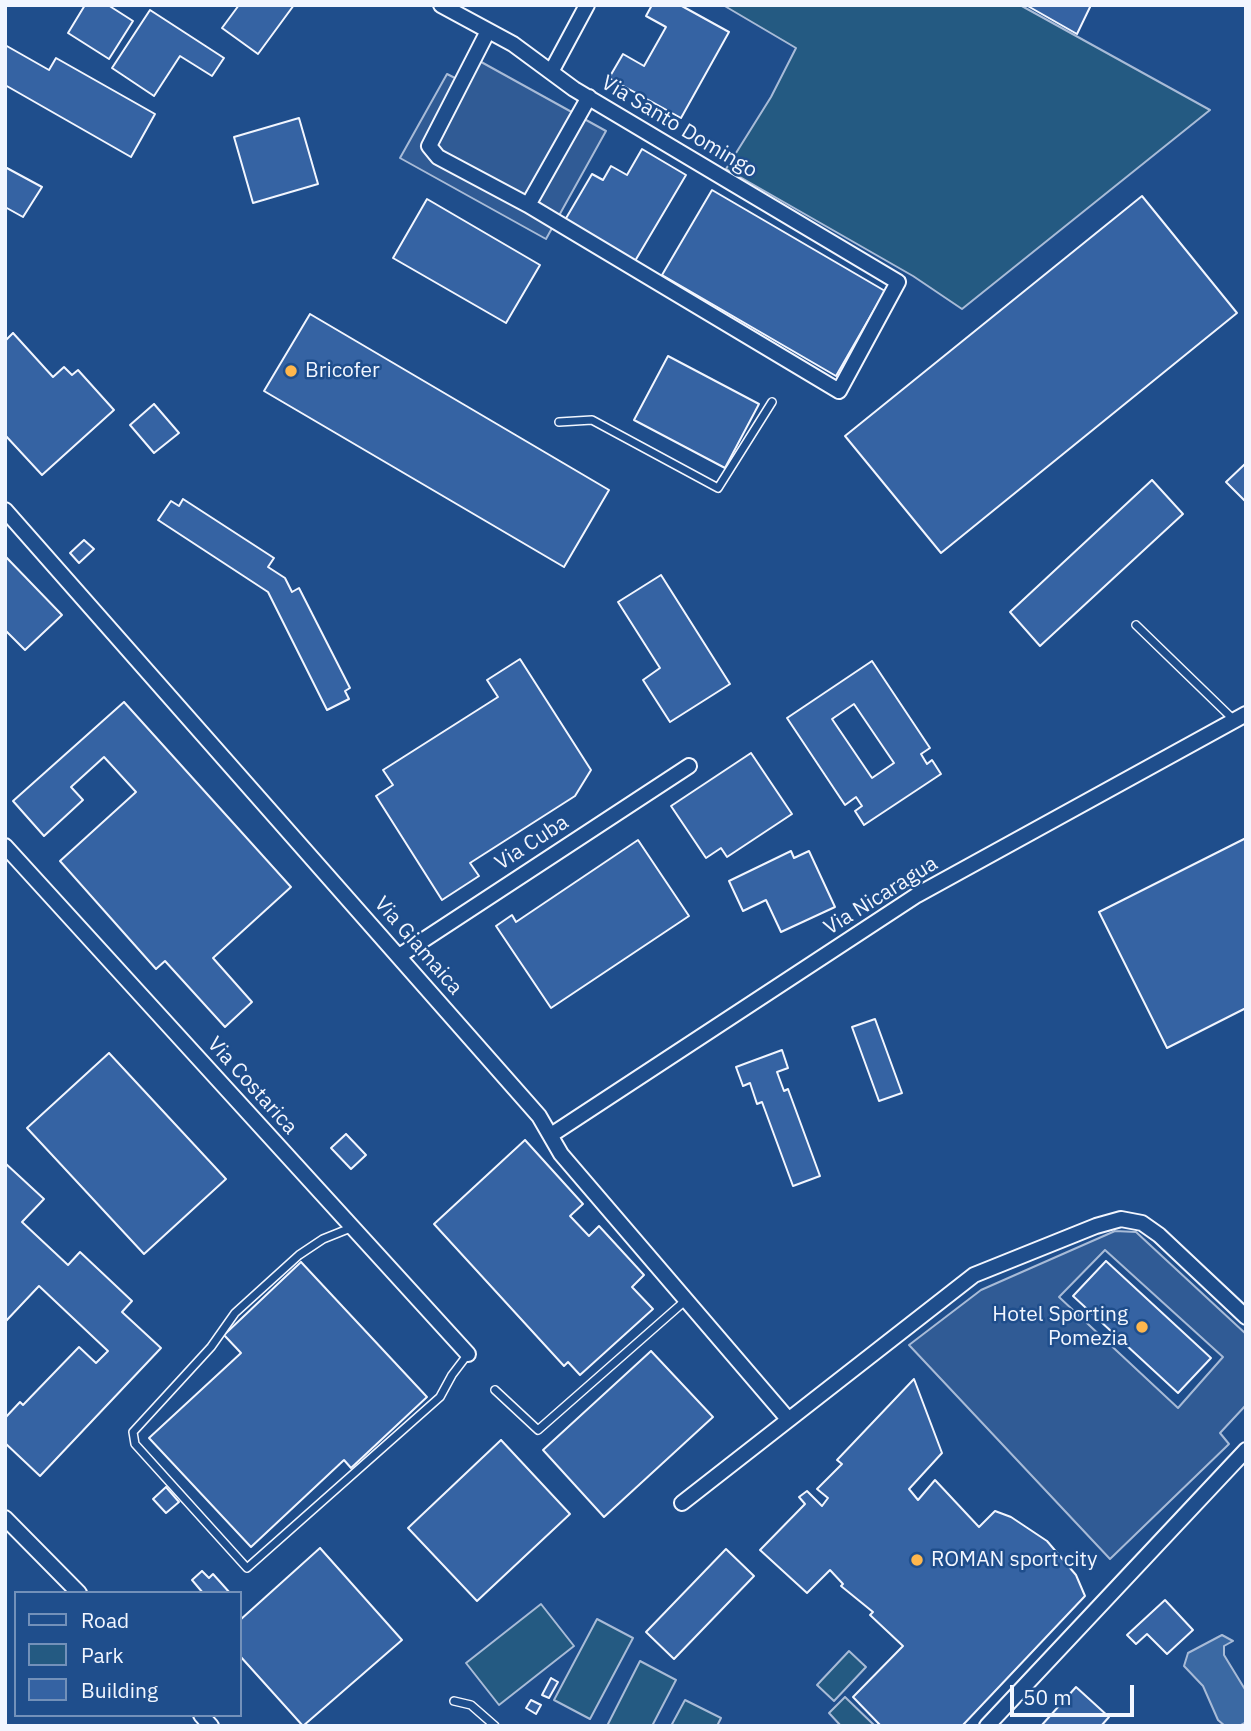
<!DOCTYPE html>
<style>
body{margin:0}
#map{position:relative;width:1251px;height:1731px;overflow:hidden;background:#1f4e8c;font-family:"IBM Plex Sans",sans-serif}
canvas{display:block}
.frame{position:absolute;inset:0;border:7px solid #f2f6ff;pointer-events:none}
.legend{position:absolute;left:14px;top:1591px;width:228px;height:126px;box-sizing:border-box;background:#1f4e8c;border:2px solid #7391ba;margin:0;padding:9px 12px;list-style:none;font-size:21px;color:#f2f6ff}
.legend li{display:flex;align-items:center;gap:14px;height:35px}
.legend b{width:35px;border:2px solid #7391ba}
.scale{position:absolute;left:1010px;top:1685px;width:124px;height:32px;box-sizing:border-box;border:4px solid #f2f6ff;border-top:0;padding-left:9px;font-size:21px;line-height:24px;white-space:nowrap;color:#f2f6ff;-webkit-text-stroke:5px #1f4e8c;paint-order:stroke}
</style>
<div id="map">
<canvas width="1251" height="1731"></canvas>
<div class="frame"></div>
<ul class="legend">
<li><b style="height:9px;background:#1f4e8c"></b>Road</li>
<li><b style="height:19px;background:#245a82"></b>Park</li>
<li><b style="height:19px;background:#3563a3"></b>Building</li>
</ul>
<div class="scale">50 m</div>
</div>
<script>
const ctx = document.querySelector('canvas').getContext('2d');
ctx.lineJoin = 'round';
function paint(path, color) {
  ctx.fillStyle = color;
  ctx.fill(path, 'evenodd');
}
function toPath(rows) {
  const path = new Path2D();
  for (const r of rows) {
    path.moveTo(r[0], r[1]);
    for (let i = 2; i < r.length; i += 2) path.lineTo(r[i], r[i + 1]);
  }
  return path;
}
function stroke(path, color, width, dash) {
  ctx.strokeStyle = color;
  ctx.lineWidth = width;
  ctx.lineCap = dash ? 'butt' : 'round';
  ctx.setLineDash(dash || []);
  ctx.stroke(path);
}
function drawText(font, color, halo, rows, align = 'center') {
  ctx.font = font + ' "IBM Plex Sans",sans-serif';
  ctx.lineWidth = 5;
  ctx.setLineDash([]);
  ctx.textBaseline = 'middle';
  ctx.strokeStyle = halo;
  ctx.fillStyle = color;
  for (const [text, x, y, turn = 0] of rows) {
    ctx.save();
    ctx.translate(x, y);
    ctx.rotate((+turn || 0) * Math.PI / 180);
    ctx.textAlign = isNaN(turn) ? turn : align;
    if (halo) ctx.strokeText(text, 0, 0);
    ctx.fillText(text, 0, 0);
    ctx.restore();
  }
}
const green = toPath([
 [723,5,1020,5,1210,110,962,309,913,276,726,169,771,97,796,48,723,5],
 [541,1604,574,1646,499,1705,466,1663,541,1604],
 [597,1619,633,1638,590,1719,554,1700,597,1619],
 [849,1651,866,1667,834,1701,817,1685,849,1651],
 [640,1661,676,1680,652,1726,607,1726,640,1661],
 [845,1697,875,1726,841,1726,829,1713,845,1697],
 [685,1700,721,1718,717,1726,671,1726,685,1700]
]);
paint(green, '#245a82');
stroke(green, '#a8bbd7', 2);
const parking = toPath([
 [474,58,606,131,546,239,400,158,447,74,461,81,474,58],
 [1115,1231,1136,1232,1246,1334,1246,1405,1220,1433,1229,1444,1110,1559,909,1345,981,1290,1115,1231],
 [1105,1250,1223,1357,1178,1408,1059,1297,1105,1250]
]);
paint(parking, '#305b95');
stroke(parking, '#a8bbd7', 2);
const water = toPath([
 [1222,1635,1233,1641,1224,1646,1224,1655,1246,1691,1246,1722,1239,1726,1225,1726,1218,1720,1203,1686,1184,1666,1188,1653,1222,1635]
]);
paint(water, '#3b69a3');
stroke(water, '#a8bbd7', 2);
const building = toPath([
 [85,5,108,5,133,21,109,59,68,33,85,5],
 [239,5,294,5,258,54,222,28,239,5],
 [652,5,680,5,729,32,681,118,609,78,623,54,644,66,666,27,646,16,652,5],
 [1026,5,1091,5,1077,34,1026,5],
 [150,10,224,58,212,76,180,56,154,96,112,68,150,10],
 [5,45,49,70,56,58,155,114,131,157,5,85,5,45],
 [299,118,318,184,253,203,234,137,299,118],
 [642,149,686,175,635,261,565,220,592,174,603,180,611,166,627,175,642,149],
 [5,167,42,187,23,217,5,207,5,167],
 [712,190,885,291,836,376,662,275,712,190],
 [1142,196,1237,313,941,553,845,436,1142,196],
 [427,199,540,265,506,323,393,258,427,199],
 [310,314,609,490,564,567,264,391,310,314],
 [13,333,53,377,64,367,72,375,78,370,114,410,42,475,5,435,5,341,13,333],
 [668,356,759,404,725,468,634,420,668,356],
 [154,404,179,433,154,453,130,425,154,404],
 [1246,463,1246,502,1226,482,1246,463],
 [1152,480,1183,514,1040,646,1010,612,1152,480],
 [183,499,274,558,268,567,285,578,292,592,299,588,350,688,345,691,349,699,327,710,268,592,158,520,171,501,179,506,183,499],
 [84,540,94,549,79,563,70,553,84,540],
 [5,556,62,615,25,650,5,630,5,556],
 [661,575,730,684,670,722,643,680,660,668,618,602,661,575],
 [520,659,591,770,575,796,470,863,479,876,442,900,376,796,393,785,383,770,498,697,487,680,520,659],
 [872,661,930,748,921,754,927,764,932,760,941,774,864,825,855,811,862,806,856,797,845,805,787,718,872,661],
 [854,704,894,763,872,778,832,719,854,704],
 [124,702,291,887,213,958,252,1002,225,1027,165,961,156,969,60,861,136,792,104,757,71,787,83,800,44,836,13,801,124,702],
 [751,753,792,814,727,857,721,848,706,858,671,806,751,753],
 [1246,838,1246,1008,1167,1048,1099,912,1246,838],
 [638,840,689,916,551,1008,496,926,512,915,516,922,638,840],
 [791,851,794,858,809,851,835,907,781,932,766,900,743,911,729,881,791,851],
 [875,1019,902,1093,879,1101,852,1027,875,1019],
 [782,1050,788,1068,777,1072,784,1091,788,1089,820,1176,793,1186,762,1102,757,1104,750,1083,743,1086,736,1067,782,1050],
 [109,1053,226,1179,144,1254,27,1128,109,1053],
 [346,1134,366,1155,351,1169,331,1148,346,1134],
 [525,1140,583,1204,570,1216,589,1236,599,1226,644,1275,632,1287,653,1309,580,1375,568,1362,564,1366,434,1224,525,1140],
 [5,1163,44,1199,22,1222,68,1265,80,1252,132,1301,122,1312,161,1348,40,1476,5,1443,5,1418,20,1402,23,1405,79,1347,96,1363,108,1351,39,1286,5,1322,5,1163],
 [1106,1261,1211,1358,1178,1393,1073,1296,1106,1261],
 [301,1262,427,1397,351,1468,344,1460,251,1547,149,1438,241,1353,224,1335,301,1262],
 [651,1351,713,1417,604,1517,543,1450,651,1351],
 [914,1379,942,1453,909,1489,918,1500,935,1480,979,1527,995,1511,1011,1517,1047,1541,1076,1575,1085,1596,962,1726,881,1726,853,1697,903,1646,870,1615,873,1612,841,1586,843,1584,830,1570,807,1593,760,1550,805,1504,799,1497,807,1491,822,1506,828,1498,817,1489,842,1464,837,1460,914,1379],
 [501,1440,570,1514,477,1601,408,1528,501,1440],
 [166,1487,179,1502,166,1513,153,1499,166,1487],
 [320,1548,402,1640,303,1726,240,1656,240,1620,320,1548],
 [726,1549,754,1576,674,1659,646,1632,726,1549],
 [202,1571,209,1578,213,1574,230,1593,203,1593,192,1580,202,1571],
 [1165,1600,1193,1630,1167,1654,1147,1634,1136,1644,1127,1635,1165,1600],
 [551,1678,558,1682,549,1698,542,1695,551,1678],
 [1076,1687,1109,1717,1101,1726,1041,1726,1076,1687],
 [531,1700,541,1705,536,1714,526,1708,531,1700]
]);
paint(building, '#3563a3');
stroke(building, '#f2f6ff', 2);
const service = toPath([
 [559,422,592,420,718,488,772,402],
 [1136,625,1234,720],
 [353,1227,323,1239,299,1255,235,1313,211,1347,133,1432,135,1444,247,1568,440,1397,452,1375,468,1354],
 [495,1390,538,1430,686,1300],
 [454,1701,471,1705,495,1726]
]);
const minor = toPath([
 [441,5,513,44,574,89,898,282,839,391,528,205,438,157,429,146,488,31],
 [551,72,587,5],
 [528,205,589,97],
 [5,510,539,1116,561,1154,788,1419],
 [5,846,468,1354],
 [399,956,689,766],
 [551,1135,917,895,1246,714],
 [682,1503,974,1275,1096,1226,1121,1219,1142,1223,1159,1235,1246,1317],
 [5,1518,79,1593],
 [201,1715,211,1726],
 [987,1726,1246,1450]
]);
stroke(service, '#f2f6ff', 10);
stroke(minor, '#f2f6ff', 18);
stroke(service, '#1f4e8c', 7);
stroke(minor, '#1f4e8c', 14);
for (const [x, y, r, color] of [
 [291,371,7,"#ffb74d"],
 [1142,1327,7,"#ffb74d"],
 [917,1560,7,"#ffb74d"]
]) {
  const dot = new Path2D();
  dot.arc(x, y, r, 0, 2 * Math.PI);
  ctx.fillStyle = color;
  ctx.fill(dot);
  stroke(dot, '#1f4e8c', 2.5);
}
drawText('21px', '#f2f6ff', '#1f4e8c', [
 ["Via Santo Domingo",679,127,31],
 ["Via Cuba",532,843,-33],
 ["Via Nicaragua",881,896,-32],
 ["Via Giamaica",418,946,49],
 ["Via Costarica",252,1086,48]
]);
drawText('21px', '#f2f6ff', '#1f4e8c', [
 ["Bricofer",305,371],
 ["Hotel Sporting",1128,1315,"right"],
 ["Pomezia",1128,1339,"right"],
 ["ROMAN sport city",931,1560]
], 'left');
</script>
